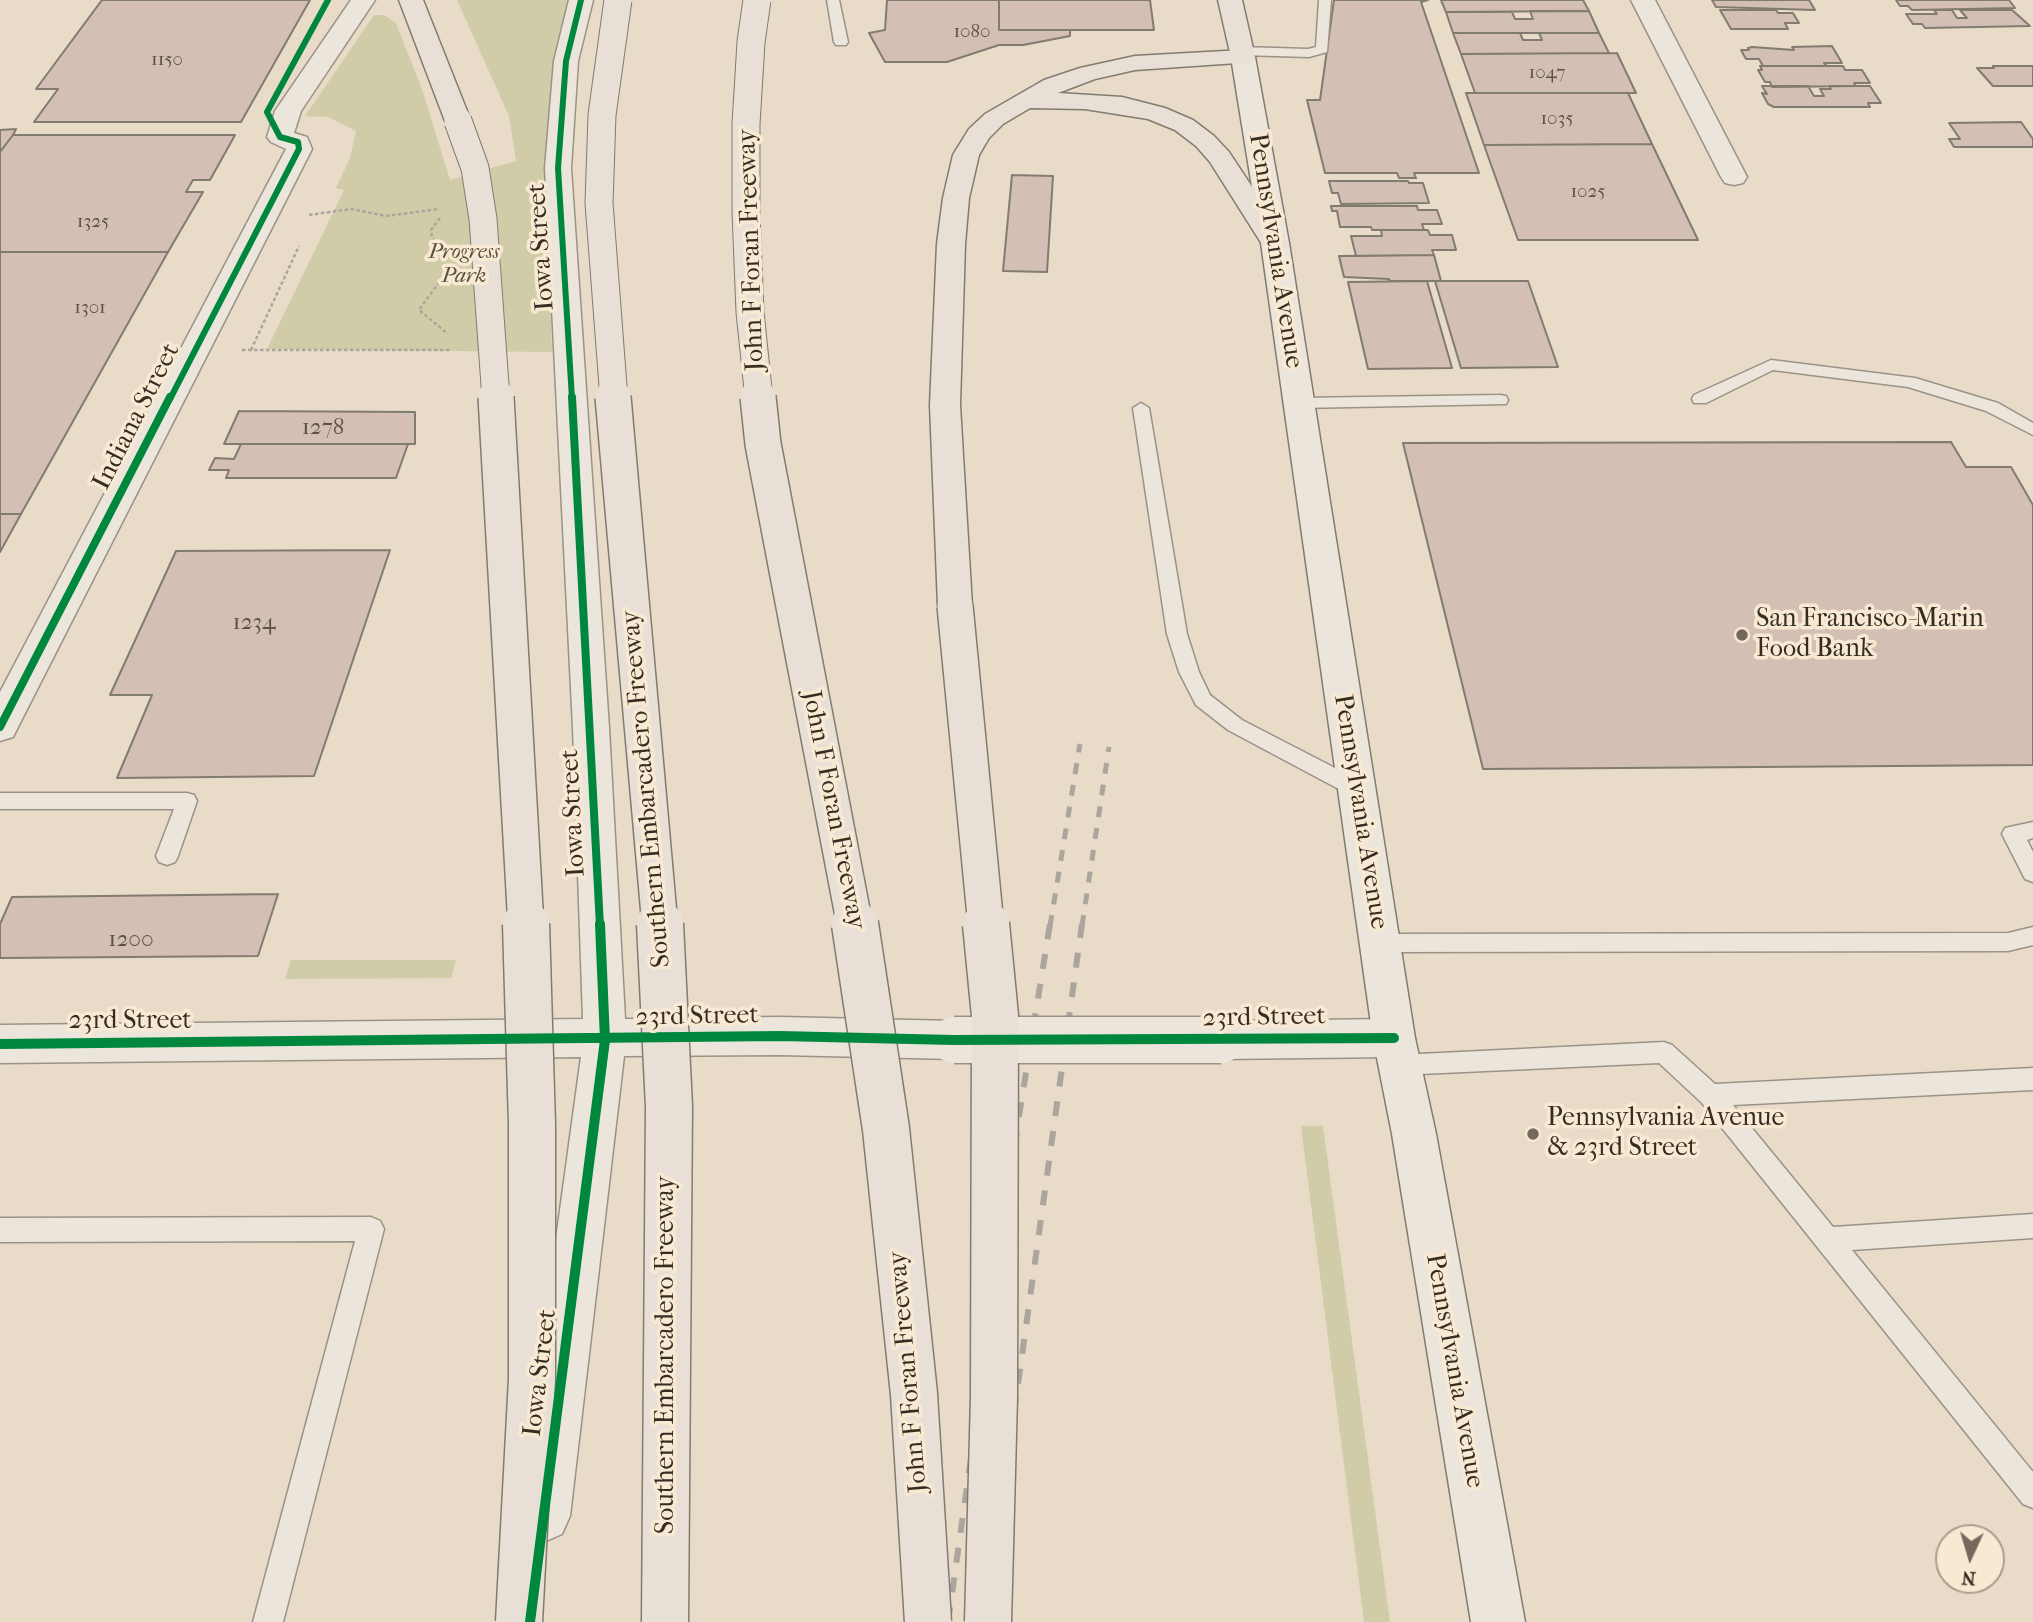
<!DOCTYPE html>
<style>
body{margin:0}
#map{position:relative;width:2033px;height:1622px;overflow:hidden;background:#e8dbc8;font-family:"IM FELL French Canon",serif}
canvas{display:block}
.north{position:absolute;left:1935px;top:1524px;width:70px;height:70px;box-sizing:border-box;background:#f8e9d3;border:2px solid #aa9d8c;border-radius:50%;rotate:184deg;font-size:19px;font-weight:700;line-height:28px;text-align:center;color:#352c22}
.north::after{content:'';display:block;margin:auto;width:24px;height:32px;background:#74695c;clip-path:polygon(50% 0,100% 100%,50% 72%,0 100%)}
</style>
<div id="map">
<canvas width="2033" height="1622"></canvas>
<div class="north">N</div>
</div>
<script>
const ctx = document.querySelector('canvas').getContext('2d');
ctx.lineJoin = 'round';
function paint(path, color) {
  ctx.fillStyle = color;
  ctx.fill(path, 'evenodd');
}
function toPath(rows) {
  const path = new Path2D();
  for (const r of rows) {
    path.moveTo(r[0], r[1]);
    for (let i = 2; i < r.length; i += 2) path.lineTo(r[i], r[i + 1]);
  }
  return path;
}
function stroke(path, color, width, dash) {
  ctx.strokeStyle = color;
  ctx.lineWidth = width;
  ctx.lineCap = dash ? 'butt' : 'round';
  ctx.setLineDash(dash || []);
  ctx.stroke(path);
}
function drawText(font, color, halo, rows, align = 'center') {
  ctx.font = font + ' "IM FELL French Canon",serif';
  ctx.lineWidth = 7;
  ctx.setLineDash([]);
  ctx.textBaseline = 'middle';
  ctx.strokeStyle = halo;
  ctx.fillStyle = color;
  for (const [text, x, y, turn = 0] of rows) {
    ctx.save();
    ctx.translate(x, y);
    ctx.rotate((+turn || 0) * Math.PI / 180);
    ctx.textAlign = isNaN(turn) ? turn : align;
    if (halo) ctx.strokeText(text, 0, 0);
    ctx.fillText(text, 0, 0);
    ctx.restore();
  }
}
paint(toPath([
 [457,0,581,0,546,173,552,352,267,349,344,190,336,188,350,158,356,131,328,117,305,116,374,15,384,15,396,23,423,92,450,180,516,161,509,116],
 [291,960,456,960,451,978,285,979],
 [1301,1126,1323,1126,1390,1622,1364,1622]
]), '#d1cca8');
const building = toPath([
 [102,0,310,0,241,122,34,122,58,89,36,89,102,0],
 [887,0,999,0,999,30,1070,30,1070,36,1023,45,999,45,947,62,885,62,869,33,885,30,887,0],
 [999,0,1150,0,1154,30,999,30,999,0],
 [1334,0,1428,0,1421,2,1479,173,1414,173,1416,178,1399,178,1397,173,1325,173,1307,100,1320,100,1334,0],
 [1441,0,1583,0,1589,11,1446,12,1441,0],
 [1712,0,1809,0,1815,10,1716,7,1712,0],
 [1896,0,2009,0,2015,8,1912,10,1908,6,1900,6,1896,0],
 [1720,10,1776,10,1778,13,1793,13,1799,23,1785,23,1788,29,1731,29,1720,10],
 [1934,10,1952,10,1957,18,1967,18,1960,10,2012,10,2030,26,1925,28,1922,24,1913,24,1906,14,1937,14,1934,10],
 [1530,11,1589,11,1599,33,1453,33,1446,12,1512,12,1515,19,1533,19,1530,11],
 [1453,33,1520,33,1523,40,1542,40,1539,33,1599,33,1609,53,1461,54,1453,33],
 [1832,46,1842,63,1824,63,1827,66,1763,66,1759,59,1746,59,1741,50,1749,50,1748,48,1752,47,1794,50,1792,47,1832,46],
 [1617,53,1636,93,1475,93,1461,54,1617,53],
 [1760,66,1843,66,1845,70,1862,70,1870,83,1854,83,1856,86,1772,87,1770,82,1765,82,1758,70,1762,70,1760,66],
 [1993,66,2033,66,2033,86,1993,86,1977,68,1994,68,1993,66],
 [1762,86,1808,86,1814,96,1824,96,1820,89,1831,89,1829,86,1870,86,1881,103,1868,103,1870,107,1774,107,1768,104,1762,93,1767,94,1762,86],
 [1466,93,1628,93,1652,144,1484,145,1466,93],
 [2021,122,2033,139,2033,147,1954,147,1949,139,1960,139,1949,123,2021,122],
 [16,129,13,135,0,152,0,130,16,129],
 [13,135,235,135,210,180,193,180,186,192,203,192,168,252,0,252,0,152,13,135],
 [1652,144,1698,240,1518,240,1484,145,1652,144],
 [1012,175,1053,176,1047,272,1003,271,1012,175],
 [1329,181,1408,181,1409,183,1423,183,1429,203,1341,204,1338,193,1332,193,1329,181],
 [1331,206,1417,206,1418,210,1437,210,1442,224,1422,224,1424,230,1372,230,1371,227,1340,227,1337,211,1332,211,1331,206],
 [1381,230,1428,230,1430,235,1452,235,1456,250,1432,250,1434,255,1356,256,1351,236,1382,236,1381,230],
 [0,252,168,252,21,514,0,514,0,252],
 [1434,255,1441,281,1390,281,1389,279,1344,277,1339,256,1434,255],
 [1427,281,1452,368,1368,369,1348,282,1427,281],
 [1435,281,1528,281,1558,367,1461,368,1435,281],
 [239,411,415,412,415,444,224,444,239,411],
 [1951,442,1966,467,2011,467,2033,505,2033,765,1483,769,1403,443,1951,442],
 [241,444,408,444,396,478,226,478,229,470,209,470,215,458,234,459,241,444],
 [0,514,21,514,0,552,0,514],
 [390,550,314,776,117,778,152,695,110,695,176,551,390,550],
 [278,894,258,956,0,958,0,924,12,897,278,894]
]);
paint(building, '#d3bfb3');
stroke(building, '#827b70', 2);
const service = toPath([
 [827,0,839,0,848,42,846,45,836,45,834,42,827,0],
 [1319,0,1331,0,1327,52,1309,57,1241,55,1234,51,1241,47,1308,49,1316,47,1319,0],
 [1771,360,1915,378,1998,403,2033,423,2033,435,1986,411,1908,387,1773,370,1706,403,1694,403,1692,399,1694,395,1771,360],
 [1500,395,1506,396,1508,400,1506,404,1299,408,1291,403,1299,398,1500,395],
 [1141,403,1149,408,1187,634,1199,672,1210,695,1242,720,1364,783,1367,789,1364,795,1357,797,1350,795,1228,730,1196,705,1179,672,1167,634,1133,408,1141,403],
 [0,793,187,793,194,795,197,801,178,856,175,862,167,865,159,862,156,856,174,809,0,809,0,793],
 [2033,822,2033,838,2027,840,2033,852,2033,882,2025,879,2002,834,2005,828,2033,822],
 [2033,927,2033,945,2008,951,1380,952,1372,950,1369,943,1372,936,1380,934,2008,933,2033,927],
 [1664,1042,1672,1045,1715,1084,2033,1068,2033,1090,1733,1105,1833,1227,2033,1214,2033,1238,1852,1250,2033,1472,2033,1508,2023,1504,1702,1103,1659,1063,1399,1075,1391,1072,1387,1065,1391,1058,1399,1055,1664,1042],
 [371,1217,380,1221,384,1229,283,1622,253,1622,355,1241,0,1242,0,1218,371,1217]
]);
const minor = toPath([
 [351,0,375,0,301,111,294,133,307,137,312,149,18,727,13,737,0,741,0,692,286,149,271,142,267,137,275,111,351,0],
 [569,0,593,0,578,61,571,168,609,728,625,1019,780,1017,954,1021,969,1027,975,1040,969,1053,954,1059,780,1055,624,1056,570,1516,562,1534,544,1542,526,1534,518,1516,581,1057,0,1063,0,1025,583,1019,573,728,545,168,554,61,569,0],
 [1631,0,1655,0,1747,177,1743,183,1734,185,1725,183,1721,177,1631,0],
 [1394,1019,1409,1025,1415,1038,1409,1051,1394,1057,1221,1059,1206,1053,1200,1040,1206,1027,1221,1021,1394,1019]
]);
const secondary = toPath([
 [1243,50,1252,52,1255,57,1289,243,1415,1038,1436,1134,1525,1622,1471,1622,1392,1134,1373,1038,1261,243,1231,57,1234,52,1243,50]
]);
const primary = toPath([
 [1218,0,1242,0,1255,57,1252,62,1243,64,1234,62,1231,57,1218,0]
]);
const motorway = toPath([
 [399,0,423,0,471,121,467,126,458,129,449,126,445,121,399,0],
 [1243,50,1252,52,1255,57,1252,62,1135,70,1095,79,1058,93,1122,97,1165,108,1193,120,1214,136,1229,152,1289,243,1285,249,1275,251,1265,249,1210,162,1196,146,1175,130,1148,119,1085,109,1030,108,1003,124,989,138,979,155,969,198,965,244,960,405,972,606,967,615,955,618,943,615,938,606,930,405,937,244,943,198,953,155,969,129,985,114,1044,80,1080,68,1135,56,1243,50]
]);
stroke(service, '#9b9287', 3);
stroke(minor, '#9b9287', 3);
stroke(secondary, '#827b70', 3);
stroke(primary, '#827b70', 3);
stroke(motorway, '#827b70', 3);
stroke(toPath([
 [309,215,351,209,386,216,439,209],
 [440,218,431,230,432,238,441,248],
 [443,277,419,310,448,334],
 [242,350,450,350],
 [251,350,299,246]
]), '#aba59e', 2.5, [3.5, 2.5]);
paint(service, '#ebe5dc');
paint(minor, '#ebe5dc');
paint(secondary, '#ebe5dc');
paint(primary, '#e8e0d6');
paint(motorway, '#e8e0d6');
stroke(toPath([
 [1050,926,1080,744],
 [1082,926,1109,747]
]), '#aba59e', 5, [11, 11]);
stroke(toPath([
 [948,1622,1019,1116,1050,924],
 [991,1622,1013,1420,1082,924]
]), '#aba59e', 6, [15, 15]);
const minorBridge = toPath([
 [954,1040,1221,1040]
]);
const motorwayBridgeFar2 = toPath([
 [757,0,751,42,746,124,746,212,750,312,759,399],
 [458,121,475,168,483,219,496,399],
 [614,399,599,203,602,115,618,0]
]);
const motorwayBridgeFar1 = toPath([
 [496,397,526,926],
 [613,397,660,926],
 [758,397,763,444,855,926],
 [955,606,986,926]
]);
const motorwayBridge = toPath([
 [660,924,669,1107,665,1622],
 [855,924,886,1129,914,1394,928,1622],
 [986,924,995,1016,994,1397,988,1622],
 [519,1622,532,1379,532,1125,526,924]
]);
stroke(minorBridge, '#9b9287', 49, []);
stroke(motorwayBridgeFar2, '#827b70', 29, []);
stroke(motorwayBridgeFar1, '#827b70', 38, []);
stroke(motorwayBridge, '#827b70', 49, []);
stroke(minorBridge, '#ebe5dc', 46);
stroke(motorwayBridgeFar2, '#e8e0d6', 27);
stroke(motorwayBridgeFar1, '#e8e0d6', 35);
stroke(motorwayBridge, '#e8e0d6', 46);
stroke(toPath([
 [170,399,299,149,298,142,280,137,267,112,328,0],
 [572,399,558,168,566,61,581,0]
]), '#00873e', 6);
stroke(toPath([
 [572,397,600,926],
 [0,727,170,397]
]), '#00873e', 8);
stroke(toPath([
 [0,1044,780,1036,954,1040,1394,1038],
 [530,1622,605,1040,600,924]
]), '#00873e', 10);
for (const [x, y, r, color] of [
 [1742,635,7,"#74695c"],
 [1533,1134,7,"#74695c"]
]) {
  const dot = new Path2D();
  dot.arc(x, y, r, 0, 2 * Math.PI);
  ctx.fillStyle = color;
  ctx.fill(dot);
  stroke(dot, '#f8e9d3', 2.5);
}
drawText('19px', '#5c5146', null, [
 ["1080",972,32],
 ["1150",167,60],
 ["1047",1547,73],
 ["1035",1557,119],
 ["1025",1588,192],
 ["1325",93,222],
 ["1301",90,308]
]);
drawText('italic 21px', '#58513d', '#f8e9d3', [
 ["Progress",464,253],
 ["Park",464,277]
]);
drawText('23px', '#5c5146', null, [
 ["1278",323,428],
 ["1234",254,623],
 ["1200",131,940]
]);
drawText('26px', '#352c22', '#f8e9d3', [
 ["Iowa Street",542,247,-94],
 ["John F Foran Freeway",752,250,-92],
 ["Pennsylvania Avenue",1275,251,81],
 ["Indiana Street",137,417,-63],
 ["Southern Embarcadero Freeway",647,789,-95],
 ["John F Foran Freeway",833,810,79],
 ["Pennsylvania Avenue",1360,812,81],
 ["Iowa Street",574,813,-93],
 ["23rd Street",697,1017,-1],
 ["23rd Street",1264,1018,-1],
 ["23rd Street",130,1022],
 ["Southern Embarcadero Freeway",667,1355,-90],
 ["Pennsylvania Avenue",1454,1371,80],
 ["John F Foran Freeway",909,1372,-95],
 ["Iowa Street",541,1373,-83]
]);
drawText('26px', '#352c22', '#f8e9d3', [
 ["San Francisco-Marin",1756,620],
 ["Food Bank",1756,650],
 ["Pennsylvania Avenue",1547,1119],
 ["& 23rd Street",1547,1149]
], 'left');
</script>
